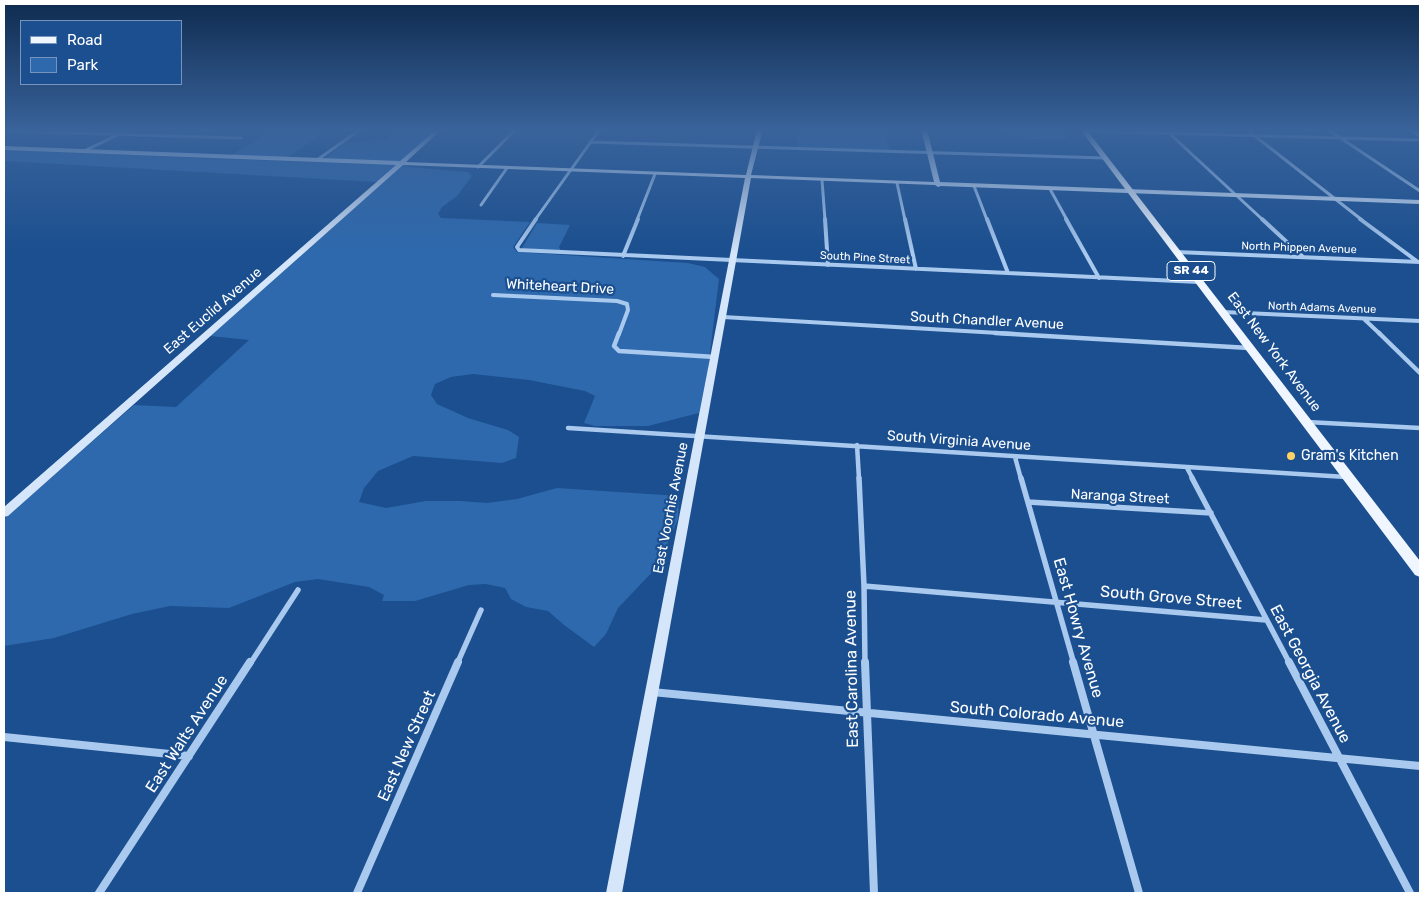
<!DOCTYPE html>
<style>
body{margin:0}
#map{position:relative;width:1424px;height:897px;overflow:hidden;background:#1b4f8f;font-family:Rubik,sans-serif}
canvas{display:block}
.frame{position:absolute;inset:0;border:5px solid #fff;pointer-events:none}
.legend{position:absolute;left:20px;top:20px;width:162px;height:65px;box-sizing:border-box;background:#1b4f8f;border:1px solid #7695bc;margin:0;padding:6px 9px;list-style:none;font-size:15px;color:#fff}
.legend li{display:flex;align-items:center;gap:10px;height:25px}
.legend b{width:25px;border:1px solid #7695bc}
</style>
<div id="map">
<canvas width="1424" height="897"></canvas>
<div class="frame"></div>
<ul class="legend">
<li><b style="height:6px;background:#f0f6ff"></b>Road</li>
<li><b style="height:14px;background:#2e69ad"></b>Park</li>
</ul>
</div>
<script>
const ctx = document.querySelector('canvas').getContext('2d');
ctx.lineJoin = 'round';
function paint(path, color) {
  ctx.fillStyle = color;
  ctx.fill(path, 'evenodd');
}
function toPath(rows) {
  const path = new Path2D();
  for (const r of rows) {
    path.moveTo(r[0], r[1]);
    for (let i = 2; i < r.length; i += 2) path.lineTo(r[i], r[i + 1]);
  }
  return path;
}
function stroke(path, color, width, dash) {
  ctx.strokeStyle = color;
  ctx.lineWidth = width;
  ctx.lineCap = dash ? 'butt' : 'round';
  ctx.setLineDash(dash || []);
  ctx.stroke(path);
}
function drawText(font, color, halo, rows, align = 'center') {
  ctx.font = font + ' Rubik,sans-serif';
  ctx.lineWidth = 4.5;
  ctx.setLineDash([]);
  ctx.textBaseline = 'middle';
  ctx.strokeStyle = halo;
  ctx.fillStyle = color;
  for (const [text, x, y, turn = 0] of rows) {
    ctx.save();
    ctx.translate(x, y);
    ctx.rotate((+turn || 0) * Math.PI / 180);
    ctx.textAlign = isNaN(turn) ? turn : align;
    if (halo) ctx.strokeText(text, 0, 0);
    ctx.fillText(text, 0, 0);
    ctx.restore();
  }
}
paint(toPath([
 [274,129,330,129,286,158,230,156],
 [403,129,436,130,398,162,322,160,345,143,388,139],
 [798,129,883,129,890,150,797,147],
 [989,129,1062,129,1069,135,1064,140,1031,139,998,130],
 [4,150,224,159,396,165,377,182,4,161],
 [402,165,409,167,468,172,472,176,457,196,442,207,438,214,441,218,530,222,513,247,517,252,688,263,705,267,719,279,708,369,699,413,648,426,595,426,584,423,595,396,585,391,529,380,473,374,451,377,435,384,431,395,437,404,468,418,508,430,519,437,516,458,502,463,413,456,378,471,364,488,359,502,386,508,426,501,460,501,487,503,517,499,557,488,679,496,678,519,658,566,618,608,606,634,594,647,564,625,548,611,526,607,511,599,505,588,486,584,469,585,415,601,382,601,384,595,369,587,318,579,295,582,229,608,170,606,132,614,54,638,4,646,4,519,134,405,176,407,249,340,210,336],
 [537,223,570,225,559,247,561,251,522,248]
]), '#2e69ad');
stroke(toPath([
 [1246,129,1362,220],
 [1327,129,1420,191],
 [4,131,241,138],
 [1084,131,1420,140],
 [1170,134,1263,220],
 [590,142,1105,158],
 [84,151,130,129],
 [317,160,361,129],
 [478,167,516,129],
 [822,180,825,220],
 [897,183,905,220],
 [974,186,987,220],
 [1050,189,1067,220],
 [481,205,507,168],
 [535,220,600,129],
 [637,220,655,174]
]), '#a9c9ee', 3);
stroke(toPath([
 [536,219,517,247,519,250,1199,282],
 [825,219,828,265],
 [905,219,916,269],
 [987,219,1008,273],
 [1066,219,1099,278],
 [1262,219,1303,257],
 [1360,219,1418,262],
 [1176,252,1420,262],
 [623,256,638,219],
 [493,295,617,301,627,304,628,310,619,334],
 [1223,312,1420,321],
 [723,317,1016,334],
 [1364,319,1380,334]
]), '#a9c9ee', 4);
stroke(toPath([
 [619,333,614,346,619,351,715,357],
 [995,333,1249,348],
 [1379,333,1420,373],
 [1307,422,1420,428],
 [568,428,1346,477],
 [857,445,859,479],
 [1015,457,1021,479],
 [1187,468,1193,479]
]), '#a9c9ee', 4.5);
stroke(toPath([
 [859,478,864,586,865,664],
 [1021,478,1074,664],
 [1192,478,1290,664],
 [1028,502,1211,513],
 [864,586,1266,620],
 [250,664,298,590],
 [457,664,481,610]
]), '#a9c9ee', 5.5);
stroke(toPath([
 [865,662,874,893],
 [1073,662,1139,893],
 [1289,662,1410,893],
 [652,692,1420,766],
 [4,737,189,756],
 [99,893,250,662],
 [357,893,458,662]
]), '#a9c9ee', 8);
paint(toPath([
 [437,129,442,129,406,162,746,175,757,129,763,129,751,175,934,182,921,129,927,129,940,182,1420,200,1420,204,941,186,938,187,935,185,751,178,622,893,606,893,745,178,403,165,8,516,4,517,4,507,396,165,4,150,4,146,400,161,437,129],
 [1407,129,1413,129,1420,134,1420,138,1407,129]
]), '#d6e6fa');
paint(toPath([
 [1080,129,1086,129,1420,561,1420,577,1415,575,1080,129]
]), '#f0f6ff');
const sky = ctx.createLinearGradient(0, 0, 0, 255);
sky.addColorStop(0, '#0f2b4f');
sky.addColorStop(0.51, '#39639b');
sky.addColorStop(1, '#39639b00');
ctx.fillStyle = sky;
ctx.fillRect(0, 0, 1424, 255);
for (const [x, y, r, color] of [
 [1291,456,5,"#ffd166"]
]) {
  const dot = new Path2D();
  dot.arc(x, y, r, 0, 2 * Math.PI);
  ctx.fillStyle = color;
  ctx.fill(dot);
  stroke(dot, '#1b4f8f', 2);
}
drawText('11px', '#fff', '#1b4f8f', [
 ["North Phippen Avenue",1299,248,2],
 ["South Pine Street",865,258,3],
 ["North Adams Avenue",1322,308,2]
]);
for (const [x, y, w] of [
 [1191,271,48]
]) {
  const box = new Path2D();
  box.roundRect(x - w / 2, y - 9.5, w, 19, 4);
  ctx.fillStyle = '#1b4f8f';
  ctx.fill(box);
  stroke(box, '#fff', 1);
}
drawText('bold 12px', '#fff', null, [
 ["SR 44",1191,271]
]);
drawText('14px', '#fff', '#1b4f8f', [
 ["Whiteheart Drive",560,287,3],
 ["East Euclid Avenue",213,311,-41],
 ["South Chandler Avenue",987,321,3],
 ["East New York Avenue",1274,352,53],
 ["South Virginia Avenue",959,441,4],
 ["Naranga Street",1120,497,3],
 ["East Voorhis Avenue",671,508,-79]
]);
drawText('14px', '#fff', '#1b4f8f', [
 ["Gram's Kitchen",1301,456]
], 'left');
drawText('16px', '#fff', '#1b4f8f', [
 ["South Grove Street",1171,598,5],
 ["East Howry Avenue",1078,628,74],
 ["East Carolina Avenue",852,669,-91],
 ["East Georgia Avenue",1310,674,62],
 ["South Colorado Avenue",1037,715,5],
 ["East Walts Avenue",187,734,-57],
 ["East New Street",407,746,-66]
]);
</script>
